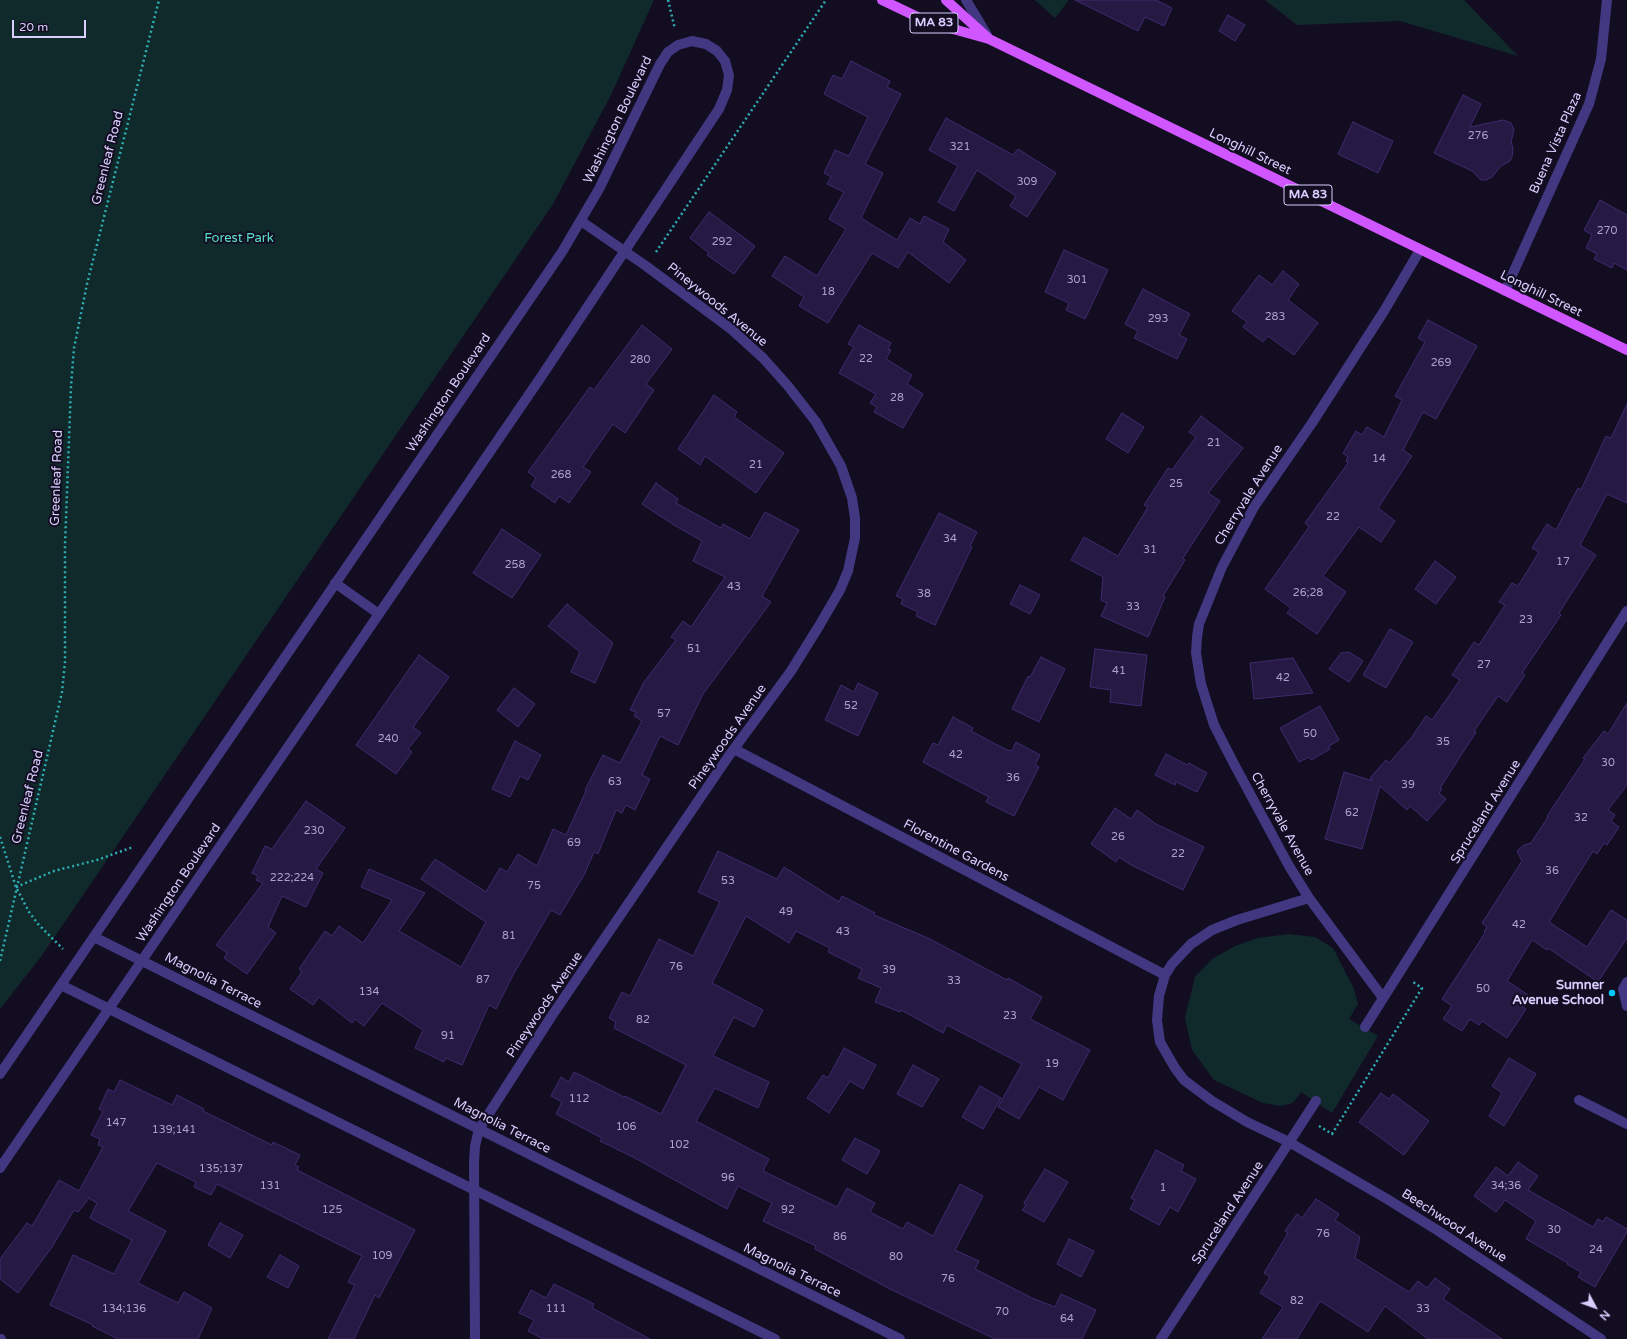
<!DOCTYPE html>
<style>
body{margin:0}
#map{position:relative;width:1627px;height:1339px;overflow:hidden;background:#130d22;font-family:"Varela Round",sans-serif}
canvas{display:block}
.north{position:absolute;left:1575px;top:1287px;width:40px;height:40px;-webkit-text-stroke:3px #130d22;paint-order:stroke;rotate:131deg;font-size:11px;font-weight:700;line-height:16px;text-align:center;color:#d9cfff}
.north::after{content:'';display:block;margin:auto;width:14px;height:18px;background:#d9cfff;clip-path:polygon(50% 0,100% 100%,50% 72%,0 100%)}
.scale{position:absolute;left:12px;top:20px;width:74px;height:18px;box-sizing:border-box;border:2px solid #d9cfff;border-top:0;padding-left:5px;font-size:12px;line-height:14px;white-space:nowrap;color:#d9cfff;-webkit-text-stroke:3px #130d22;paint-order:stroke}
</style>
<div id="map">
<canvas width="1627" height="1339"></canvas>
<div class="north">N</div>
<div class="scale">20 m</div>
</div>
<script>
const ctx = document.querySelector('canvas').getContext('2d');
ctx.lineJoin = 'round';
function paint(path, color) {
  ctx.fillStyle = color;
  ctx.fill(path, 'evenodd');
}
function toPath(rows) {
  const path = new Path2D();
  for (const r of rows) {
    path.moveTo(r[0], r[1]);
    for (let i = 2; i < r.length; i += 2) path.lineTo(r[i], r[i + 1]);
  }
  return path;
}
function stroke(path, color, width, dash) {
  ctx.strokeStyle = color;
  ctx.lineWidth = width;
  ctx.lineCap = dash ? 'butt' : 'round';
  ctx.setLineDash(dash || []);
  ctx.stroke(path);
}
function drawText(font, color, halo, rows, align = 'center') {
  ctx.font = font + ' "Varela Round",sans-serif';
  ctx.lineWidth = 4;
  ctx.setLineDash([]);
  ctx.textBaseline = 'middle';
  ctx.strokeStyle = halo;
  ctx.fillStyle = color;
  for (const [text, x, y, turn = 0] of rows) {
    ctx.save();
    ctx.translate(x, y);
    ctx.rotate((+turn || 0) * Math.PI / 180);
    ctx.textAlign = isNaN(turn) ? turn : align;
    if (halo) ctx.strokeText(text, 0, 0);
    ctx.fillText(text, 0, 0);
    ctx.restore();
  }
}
paint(toPath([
 [0,0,654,0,611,95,553,204,90,885,40,958,0,1009],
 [1035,0,1069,0,1055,18],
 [1265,0,1464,0,1518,56,1400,21,1297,25],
 [1289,934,1315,937,1333,948,1354,989,1358,1004,1349,1019,1378,1036,1332,1113,1301,1092,1293,1103,1280,1106,1263,1103,1214,1080,1192,1050,1185,1018,1195,977,1212,959,1235,946,1258,938]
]), '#102a2c');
const building = toPath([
 [1075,0,1156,0,1172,8,1164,26,1145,17,1138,31,1075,0],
 [1228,15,1245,25,1235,41,1219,31,1228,15],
 [851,61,890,81,887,87,901,94,865,164,883,173,861,218,897,240,910,218,920,224,924,216,949,229,943,242,966,260,949,283,908,252,898,268,872,253,828,323,799,306,804,297,772,276,785,256,817,276,846,229,829,219,844,192,827,184,831,177,824,173,835,150,849,156,868,117,824,94,833,75,842,79,851,61],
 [1463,95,1481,104,1470,127,1503,120,1511,123,1514,130,1511,142,1513,148,1512,157,1510,161,1501,166,1492,177,1486,180,1481,180,1472,171,1434,153,1463,95],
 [946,118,1013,155,1018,149,1056,173,1027,217,1010,206,1016,196,977,170,954,211,938,202,958,166,929,150,946,118],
 [1353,122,1393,141,1378,173,1338,154,1353,122],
 [1600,200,1627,215,1627,270,1614,263,1612,268,1594,259,1597,254,1586,248,1592,235,1584,230,1600,200],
 [709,212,755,246,734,274,707,255,709,253,690,238,709,212],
 [1064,250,1108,270,1085,319,1066,310,1069,303,1045,292,1064,250],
 [1283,271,1299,284,1288,300,1318,323,1294,355,1268,336,1263,342,1243,327,1247,322,1232,311,1259,275,1272,285,1283,271],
 [1143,289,1190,314,1179,335,1187,339,1177,359,1134,338,1138,331,1125,324,1143,289],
 [1428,320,1477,346,1436,419,1423,412,1403,450,1412,456,1378,508,1395,521,1381,542,1359,527,1323,576,1346,592,1317,634,1287,613,1291,608,1265,589,1309,527,1305,523,1348,463,1346,461,1348,457,1343,453,1356,431,1362,435,1367,427,1384,437,1402,400,1395,396,1425,342,1418,338,1428,320],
 [642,325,672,349,646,384,654,390,625,433,613,424,583,467,591,472,569,503,559,496,555,503,531,486,536,478,528,472,590,387,594,390,642,325],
 [859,325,891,343,888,349,891,350,886,359,912,375,907,384,923,394,903,428,874,412,877,407,870,403,876,394,839,373,854,347,848,344,859,325],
 [714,395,737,412,734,417,784,453,756,493,705,456,700,465,678,449,714,395],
 [1627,404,1627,503,1607,494,1580,545,1596,555,1559,613,1561,615,1522,673,1525,675,1507,702,1498,696,1474,731,1476,732,1440,788,1442,789,1439,793,1446,799,1427,821,1410,806,1407,810,1380,786,1362,849,1325,839,1344,772,1373,781,1370,778,1386,760,1389,763,1412,737,1426,716,1432,720,1460,680,1452,675,1474,642,1479,645,1505,605,1499,602,1512,583,1518,586,1539,552,1532,548,1547,524,1556,530,1578,488,1581,490,1606,436,1611,438,1627,404],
 [1122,413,1144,427,1128,453,1106,439,1122,413],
 [1201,416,1243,448,1208,493,1220,501,1183,558,1185,560,1163,596,1165,597,1148,637,1101,616,1107,603,1101,600,1103,577,1071,560,1084,537,1118,556,1148,507,1144,505,1168,468,1172,470,1196,437,1189,432,1201,416],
 [656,483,678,499,676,503,721,528,723,524,750,539,765,512,799,530,762,596,771,602,703,694,678,745,660,736,642,775,650,779,635,810,626,805,622,813,616,810,598,854,594,852,584,875,560,915,551,910,513,975,496,1009,489,1005,462,1065,446,1058,444,1062,415,1048,423,1030,382,1003,364,1026,355,1019,352,1023,319,997,313,1005,290,989,302,972,299,969,325,931,332,936,339,926,363,943,392,900,361,887,369,869,425,893,399,931,461,967,486,922,421,879,435,859,486,892,500,868,507,872,518,854,537,866,553,829,566,835,586,791,585,790,603,755,620,763,642,721,634,716,636,712,630,710,644,682,676,640,671,637,683,621,691,627,725,577,693,561,702,541,674,525,642,504,656,483],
 [939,513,977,532,970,546,972,547,935,625,916,616,918,612,901,604,903,599,896,596,939,513],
 [502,529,541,555,512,598,473,573,502,529],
 [1435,561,1456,577,1436,604,1415,589,1435,561],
 [1020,585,1040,595,1030,614,1010,604,1020,585],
 [567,604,613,643,595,683,571,672,580,652,548,626,567,604],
 [1390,629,1413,642,1386,688,1363,675,1390,629],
 [1095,649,1147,655,1141,706,1110,702,1111,690,1090,687,1095,649],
 [1349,652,1363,661,1349,682,1329,669,1341,653,1349,652],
 [419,655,449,677,413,727,421,733,408,749,412,752,396,774,356,745,419,655],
 [1041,657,1065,669,1039,722,1012,709,1028,676,1030,677,1041,657],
 [1293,658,1313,693,1254,699,1250,663,1293,658],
 [858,683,878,693,858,736,825,720,841,685,854,692,858,683],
 [514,688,535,704,518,727,497,710,514,688],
 [1627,703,1627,785,1608,810,1615,815,1611,821,1619,827,1607,845,1604,843,1597,854,1593,851,1549,922,1587,947,1611,910,1627,920,1627,938,1598,982,1548,948,1547,950,1532,940,1507,981,1528,995,1521,1005,1526,1009,1507,1038,1482,1021,1479,1025,1470,1019,1462,1031,1443,1019,1452,1006,1442,999,1485,933,1484,932,1487,927,1482,923,1522,861,1517,851,1524,845,1531,843,1548,817,1547,816,1585,759,1583,758,1604,731,1608,734,1627,703],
 [1320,706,1339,740,1329,746,1330,749,1311,760,1309,757,1299,762,1280,728,1320,706],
 [953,717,973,728,971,731,1007,750,1012,751,1016,742,1040,755,1035,765,1039,767,1014,816,986,802,989,797,923,762,933,743,938,745,953,717],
 [515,741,541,755,528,780,520,776,510,797,492,789,515,741],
 [1166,754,1187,765,1189,763,1207,773,1197,792,1176,782,1175,785,1155,775,1166,754],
 [306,801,345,828,316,869,323,873,306,907,282,896,268,927,276,933,247,974,224,958,227,953,216,945,263,883,256,880,258,876,252,873,265,846,272,849,306,801],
 [1115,808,1131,819,1137,810,1156,824,1204,847,1183,890,1131,865,1119,857,1116,862,1091,844,1115,808],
 [718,851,777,879,784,867,839,902,842,896,875,913,874,915,930,939,1007,980,1008,978,1042,997,1030,1019,1090,1050,1063,1100,1039,1087,1019,1119,998,1107,1022,1064,947,1025,943,1033,901,1010,900,1012,875,1002,881,988,858,978,862,969,828,952,830,948,796,931,789,943,746,916,712,983,763,1010,754,1027,734,1017,713,1056,769,1082,758,1108,715,1088,696,1121,769,1159,763,1171,837,1207,847,1188,875,1203,870,1212,903,1229,907,1222,933,1236,960,1184,983,1196,955,1250,979,1261,975,1269,1032,1298,1055,1307,1061,1294,1096,1310,1082,1339,995,1339,890,1289,815,1249,816,1246,763,1221,772,1203,738,1186,727,1209,633,1157,600,1141,602,1138,556,1114,562,1102,551,1096,561,1077,569,1082,574,1072,624,1097,625,1096,661,1114,686,1065,614,1028,616,1022,609,1018,622,992,630,996,659,939,693,956,720,902,698,892,718,851],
 [844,1048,876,1065,863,1089,850,1081,829,1113,807,1098,823,1075,828,1078,844,1048],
 [1509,1058,1536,1074,1504,1126,1489,1116,1502,1093,1492,1086,1509,1058],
 [913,1065,939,1079,922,1107,897,1094,913,1065],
 [120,1080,172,1105,177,1095,204,1109,203,1111,272,1145,273,1142,300,1155,295,1165,299,1167,297,1170,415,1230,379,1298,375,1295,354,1339,328,1339,355,1285,348,1282,362,1256,217,1184,211,1195,194,1187,196,1182,157,1163,128,1211,166,1231,138,1283,178,1303,184,1292,212,1308,198,1339,118,1339,92,1326,93,1325,50,1305,73,1255,114,1274,132,1240,90,1218,97,1203,89,1198,78,1212,74,1210,52,1247,18,1293,0,1279,0,1259,27,1223,32,1226,59,1180,79,1191,103,1147,98,1145,100,1139,91,1135,103,1111,99,1109,108,1089,114,1092,120,1080],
 [980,1086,1001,1098,983,1129,962,1117,980,1086],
 [1381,1093,1389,1099,1393,1094,1429,1121,1404,1155,1359,1122,1381,1093],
 [855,1138,880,1151,867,1174,842,1160,855,1138],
 [1156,1150,1184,1165,1181,1171,1196,1179,1178,1212,1170,1207,1159,1225,1130,1209,1135,1200,1131,1198,1156,1150],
 [1518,1162,1538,1176,1528,1190,1593,1227,1598,1219,1603,1222,1606,1217,1627,1229,1627,1232,1595,1287,1578,1277,1581,1272,1567,1264,1568,1263,1526,1239,1536,1221,1505,1200,1496,1212,1474,1196,1496,1167,1508,1176,1518,1162],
 [1045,1169,1068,1182,1044,1222,1022,1210,1026,1205,1024,1203,1045,1169],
 [1316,1199,1339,1214,1335,1220,1360,1237,1355,1258,1409,1292,1418,1281,1427,1288,1435,1278,1450,1289,1443,1299,1502,1339,1428,1339,1385,1306,1368,1332,1320,1301,1297,1339,1262,1339,1283,1307,1260,1293,1270,1277,1264,1273,1288,1233,1285,1231,1297,1214,1302,1218,1316,1199],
 [220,1223,243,1235,230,1258,208,1245,220,1223],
 [1069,1239,1094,1251,1081,1277,1057,1264,1069,1239],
 [280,1255,299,1266,288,1288,267,1277,280,1255],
 [554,1284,594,1304,592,1308,650,1339,543,1339,528,1331,534,1320,519,1313,531,1290,546,1298,554,1284]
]);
paint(building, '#261943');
stroke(building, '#3f2b6f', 1);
stroke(toPath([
 [668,0,675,29],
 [656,252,826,0],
 [0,837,16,887,29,912,38,924,63,949],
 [16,887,54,871,97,860,133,847],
 [0,961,62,692,65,662,65,545,71,386,74,348,87,284,159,0],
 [1319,1126,1332,1134,1422,988,1413,982]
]), '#2dafb4', 2.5, [2, 3]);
stroke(toPath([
 [1627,982,1623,989,1627,1006],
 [1579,1100,1627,1124]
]), '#423882', 10);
stroke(toPath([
 [966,0,987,35],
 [1505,291,1589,104,1601,59,1607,0],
 [335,583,379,614],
 [734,749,1165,975],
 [1309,898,1237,920,1212,930,1191,944,1172,964,1165,975,1159,996,1157,1020,1160,1042,1175,1068,1184,1080,1212,1101,1247,1122,1289,1142,1387,1199,1437,1230,1601,1339],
 [94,937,900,1339],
 [61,985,775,1339],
 [1383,998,1309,898,1289,866,1234,764,1214,725,1201,684,1196,653,1197,637,1199,624,1222,567,1254,507,1312,423,1384,311,1420,250],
 [1365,1027,1627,611],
 [0,1074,562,252,599,189,660,64,668,52,678,45,692,41,706,44,717,51,725,61,729,75,727,90,719,109,541,377,0,1168],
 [0,1339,1,1339],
 [475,1339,474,1163,475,1146,479,1129,551,1017,728,757,791,671,819,626,840,590,848,571,855,538,855,518,852,498,841,466,816,422,788,386,763,358,731,329,646,266,581,221],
 [1161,1339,1316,1101]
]), '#423882', 10);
stroke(toPath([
 [882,0,928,22,989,39,1627,350],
 [946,0,988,38]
]), '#d056ff', 10);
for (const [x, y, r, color] of [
 [1612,993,4,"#00c8fa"]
]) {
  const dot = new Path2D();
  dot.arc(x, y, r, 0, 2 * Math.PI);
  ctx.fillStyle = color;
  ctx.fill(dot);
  stroke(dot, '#130d22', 1.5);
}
drawText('11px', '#aca2d0', null, [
 ["276",1478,136],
 ["321",960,147],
 ["309",1027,182],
 ["270",1607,231],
 ["292",722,242],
 ["301",1077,280],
 ["18",828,292],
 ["283",1275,317],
 ["293",1158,319],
 ["22",866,359],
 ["280",640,360],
 ["269",1441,363],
 ["28",897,398],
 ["21",1214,443],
 ["14",1379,459],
 ["21",756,465],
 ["268",561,475],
 ["25",1176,484],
 ["22",1333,517],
 ["34",950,539],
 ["31",1150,550],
 ["17",1563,562],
 ["258",515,565],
 ["43",734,587],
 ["26;28",1308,593],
 ["38",924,594],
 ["33",1133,607],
 ["23",1526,620],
 ["51",694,649],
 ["27",1484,665],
 ["41",1119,671],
 ["42",1283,678],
 ["52",851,706],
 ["57",664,714],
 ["50",1310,734],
 ["240",388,739],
 ["35",1443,742],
 ["42",956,755],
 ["30",1608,763],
 ["36",1013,778],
 ["63",615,782],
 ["39",1408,785],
 ["62",1352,813],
 ["32",1581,818],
 ["230",314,831],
 ["26",1118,837],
 ["69",574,843],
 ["22",1178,854],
 ["36",1552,871],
 ["222;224",292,878],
 ["53",728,881],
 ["75",534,886],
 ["49",786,912],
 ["42",1519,925],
 ["43",843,932],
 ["81",509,936],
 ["76",676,967],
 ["39",889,970],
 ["87",483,980],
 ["33",954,981],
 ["50",1483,989],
 ["134",369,992],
 ["23",1010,1016],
 ["82",643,1020],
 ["91",448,1036],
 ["19",1052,1064],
 ["112",579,1099],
 ["147",116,1123],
 ["106",626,1127],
 ["139;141",174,1130],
 ["102",679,1145],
 ["135;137",221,1169],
 ["96",728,1178],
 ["131",270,1186],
 ["34;36",1506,1186],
 ["1",1163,1188],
 ["125",332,1210],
 ["92",788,1210],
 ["30",1554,1230],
 ["76",1323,1234],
 ["86",840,1237],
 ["24",1596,1250],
 ["109",382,1256],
 ["80",896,1257],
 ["76",948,1279],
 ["82",1297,1301],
 ["134;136",124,1309],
 ["111",556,1309],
 ["33",1423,1309],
 ["70",1002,1312],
 ["64",1067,1319]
]);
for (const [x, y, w] of [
 [934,23,48],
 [1308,195,48]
]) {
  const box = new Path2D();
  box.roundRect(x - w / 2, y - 10, w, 20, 3);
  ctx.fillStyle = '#130d22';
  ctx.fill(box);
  stroke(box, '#d9cfff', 1);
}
drawText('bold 12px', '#d9cfff', null, [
 ["MA 83",934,23],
 ["MA 83",1308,195]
]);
drawText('13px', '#d9cfff', '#130d22', [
 ["Washington Boulevard",618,120,-64],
 ["Buena Vista Plaza",1556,143,-66],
 ["Longhill Street",1250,152,26],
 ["Greenleaf Road",108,158,-76],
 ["Longhill Street",1541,294,26],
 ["Pineywoods Avenue",717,305,39],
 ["Washington Boulevard",449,393,-56],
 ["Greenleaf Road",57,478,-88],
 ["Cherryvale Avenue",1249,495,-58],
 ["Pineywoods Avenue",728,737,-55],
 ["Greenleaf Road",28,797,-76],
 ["Spruceland Avenue",1486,812,-58],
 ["Cherryvale Avenue",1282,824,61],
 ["Florentine Gardens",956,851,28],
 ["Washington Boulevard",179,883,-56],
 ["Magnolia Terrace",213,981,27],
 ["Pineywoods Avenue",545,1005,-56],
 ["Magnolia Terrace",502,1126,27],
 ["Spruceland Avenue",1228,1213,-57],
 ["Beechwood Avenue",1454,1226,33],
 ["Magnolia Terrace",792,1271,26]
]);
drawText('13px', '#5ae0cb', '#130d22', [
 ["Forest Park",239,239]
]);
drawText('bold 13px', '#d9cfff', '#130d22', [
 ["Sumner",1604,986],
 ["Avenue School",1604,1001]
], 'right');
</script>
